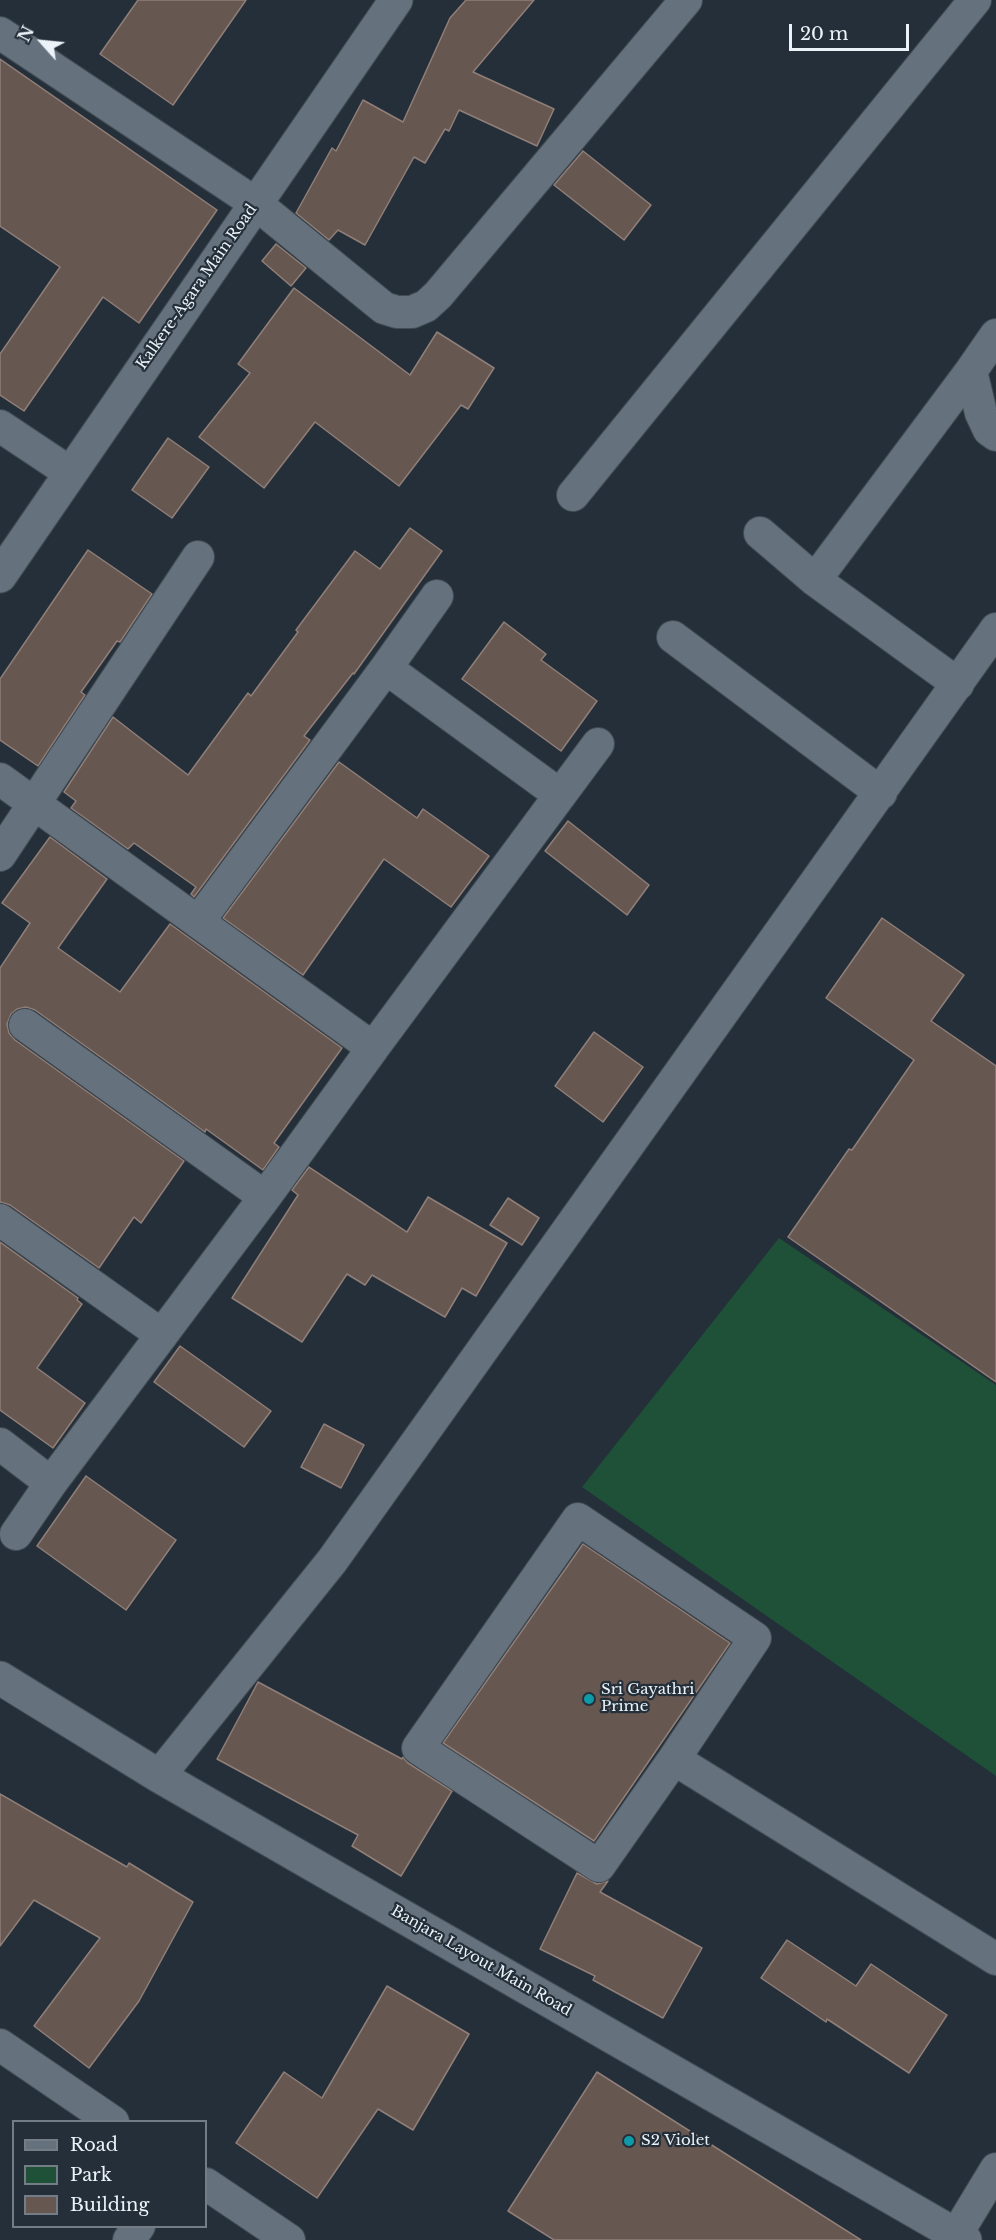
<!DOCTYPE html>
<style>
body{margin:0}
#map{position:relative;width:996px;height:2240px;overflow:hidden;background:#242f39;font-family:"Libre Baskerville",serif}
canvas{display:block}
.legend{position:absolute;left:12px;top:2120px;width:195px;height:108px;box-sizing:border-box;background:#242f39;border:2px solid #747d86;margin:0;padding:8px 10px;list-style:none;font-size:18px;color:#ebf3f9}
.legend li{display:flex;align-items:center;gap:12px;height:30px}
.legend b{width:30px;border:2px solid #747d86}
.north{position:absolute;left:12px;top:12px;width:60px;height:60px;-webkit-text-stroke:4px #242f39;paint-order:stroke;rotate:297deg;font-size:16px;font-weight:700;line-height:24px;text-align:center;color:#ebf3f9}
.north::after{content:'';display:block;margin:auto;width:21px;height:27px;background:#ebf3f9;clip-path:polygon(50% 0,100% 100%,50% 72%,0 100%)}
.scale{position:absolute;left:789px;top:24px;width:120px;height:27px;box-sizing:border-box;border:3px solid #ebf3f9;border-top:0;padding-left:8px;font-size:18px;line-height:21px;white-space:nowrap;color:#ebf3f9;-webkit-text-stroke:4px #242f39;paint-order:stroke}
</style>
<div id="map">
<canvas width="996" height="2240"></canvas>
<ul class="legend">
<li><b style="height:8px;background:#65717d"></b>Road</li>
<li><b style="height:16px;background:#1e5137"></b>Park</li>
<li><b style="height:16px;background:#675751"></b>Building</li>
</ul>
<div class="north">N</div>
<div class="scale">20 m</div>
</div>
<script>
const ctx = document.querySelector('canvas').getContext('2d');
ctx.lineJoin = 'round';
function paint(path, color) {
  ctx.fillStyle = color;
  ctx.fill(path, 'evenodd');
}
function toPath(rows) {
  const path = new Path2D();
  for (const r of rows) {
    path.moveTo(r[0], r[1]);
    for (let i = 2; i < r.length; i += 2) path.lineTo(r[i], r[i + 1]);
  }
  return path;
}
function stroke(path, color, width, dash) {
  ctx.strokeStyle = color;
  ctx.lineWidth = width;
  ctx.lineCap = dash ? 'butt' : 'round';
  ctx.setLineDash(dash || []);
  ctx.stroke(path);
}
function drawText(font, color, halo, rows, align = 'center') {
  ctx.font = font + ' "Libre Baskerville",serif';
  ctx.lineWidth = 4.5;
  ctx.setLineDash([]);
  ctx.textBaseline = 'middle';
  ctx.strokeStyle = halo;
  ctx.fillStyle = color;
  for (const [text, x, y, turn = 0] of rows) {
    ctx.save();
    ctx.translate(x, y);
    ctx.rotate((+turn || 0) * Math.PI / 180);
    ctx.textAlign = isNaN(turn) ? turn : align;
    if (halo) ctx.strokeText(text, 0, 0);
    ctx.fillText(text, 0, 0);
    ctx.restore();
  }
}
paint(toPath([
 [779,1238,996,1385,996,1776,582,1487]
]), '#1e5137');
const building = toPath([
 [138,0,246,0,173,105,100,54,138,0],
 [466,0,534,0,473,72,554,109,537,146,459,110,449,131,445,129,425,163,414,157,365,245,338,230,329,240,296,213,332,148,336,151,363,100,403,122,450,18,466,0],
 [0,59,217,210,139,323,103,297,24,411,0,395,0,354,60,267,0,226,0,59],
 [583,151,651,205,624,240,554,185,583,151],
 [276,244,306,268,291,286,262,261,276,244],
 [294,288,410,375,437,332,494,368,468,409,461,405,399,486,315,422,264,488,199,437,250,373,238,364,294,288],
 [168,438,209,467,172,518,132,490,168,438],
 [410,528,442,551,354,674,353,673,304,736,310,740,194,897,191,894,196,887,134,843,128,849,71,808,76,801,64,792,113,717,188,775,248,693,251,696,298,632,296,630,355,551,380,569,410,528],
 [88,550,152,594,120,642,117,641,81,692,85,695,38,766,0,740,0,679,88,550],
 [504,622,546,654,541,660,597,701,561,751,462,679,504,622],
 [339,762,417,818,423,809,489,856,451,907,384,859,303,975,223,918,339,762],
 [568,821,649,885,627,915,545,851,568,821],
 [50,837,107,879,58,948,120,992,170,924,342,1048,274,1143,279,1147,263,1170,206,1129,205,1132,35,1010,26,1007,17,1009,11,1014,7,1024,9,1033,15,1040,184,1161,141,1223,134,1217,99,1268,10,1205,0,1202,0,968,30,923,2,903,50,837],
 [882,918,964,975,931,1021,996,1066,996,1382,788,1237,849,1149,852,1150,914,1060,826,998,882,918],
 [594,1032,643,1067,603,1122,555,1086,594,1032],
 [309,1167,407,1232,428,1197,507,1243,476,1296,462,1288,445,1317,372,1275,365,1285,347,1274,302,1342,232,1298,298,1195,292,1190,309,1167],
 [508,1198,539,1218,522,1245,490,1225,508,1198],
 [0,1242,78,1298,77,1300,82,1304,37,1368,85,1403,53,1448,0,1410,0,1242],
 [180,1346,271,1411,244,1447,154,1382,180,1346],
 [324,1424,364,1445,341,1488,301,1467,324,1424],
 [86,1476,176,1540,126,1610,37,1546,86,1476],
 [583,1544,730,1643,594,1841,443,1743,583,1544],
 [258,1682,402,1759,403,1757,408,1763,452,1791,401,1876,352,1846,358,1835,217,1759,258,1682],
 [0,1794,127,1867,129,1863,193,1902,139,2001,89,2068,34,2026,100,1938,34,1900,0,1946,0,1794],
 [577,1873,597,1884,608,1881,600,1892,702,1948,663,2018,593,1980,595,1976,540,1949,577,1873],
 [787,1940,856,1986,871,1964,947,2015,909,2073,827,2019,826,2022,761,1978,787,1940],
 [387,1986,469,2034,413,2130,378,2109,317,2198,236,2143,284,2072,322,2098,387,1986],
 [597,2072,861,2240,554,2240,508,2211,597,2072]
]);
paint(building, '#675751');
stroke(building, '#907f79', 1.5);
const minor = toPath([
 [0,33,255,203,384,308,397,312,412,312,426,306,438,295,686,0],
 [996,335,971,371,981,413,989,430,996,435],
 [0,426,69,472],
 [573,495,975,0],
 [760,533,815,580,958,684],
 [815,580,971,371],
 [673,637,881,793],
 [386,668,437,596],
 [0,779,373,1048,265,1197,51,1483,0,1444],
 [0,855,198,557],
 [198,922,386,668,560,795],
 [25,1025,265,1197],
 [373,1048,598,744],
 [0,1220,162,1335],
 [16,1534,51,1483],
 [674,1759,755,1638,578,1519,418,1748,599,1866,674,1759,996,1959],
 [159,1776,332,1561,996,629],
 [0,2045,113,2122],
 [206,2184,289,2240],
 [956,2235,996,2169],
 [129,2240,139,2226]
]);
const tertiary = toPath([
 [0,576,396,0],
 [0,1678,159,1776,965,2240]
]);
stroke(minor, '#424c54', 34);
stroke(tertiary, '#424c54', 35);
stroke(minor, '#65717d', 32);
stroke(tertiary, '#65717d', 33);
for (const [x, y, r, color] of [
 [589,1699,6,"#0f9aa8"],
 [629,2141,6,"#0f9aa8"]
]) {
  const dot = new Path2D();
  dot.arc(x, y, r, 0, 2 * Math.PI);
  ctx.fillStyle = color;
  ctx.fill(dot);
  stroke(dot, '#242f39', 2);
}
drawText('15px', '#ebf3f9', '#242f39', [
 ["Kalkere-Agara Main Road",197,287,-55],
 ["Banjara Layout Main Road",481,1961,30]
]);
drawText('15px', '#ebf3f9', '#242f39', [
 ["Sri Gayathri",601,1690],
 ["Prime",601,1707],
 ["S2 Violet",641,2141]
], 'left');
</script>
